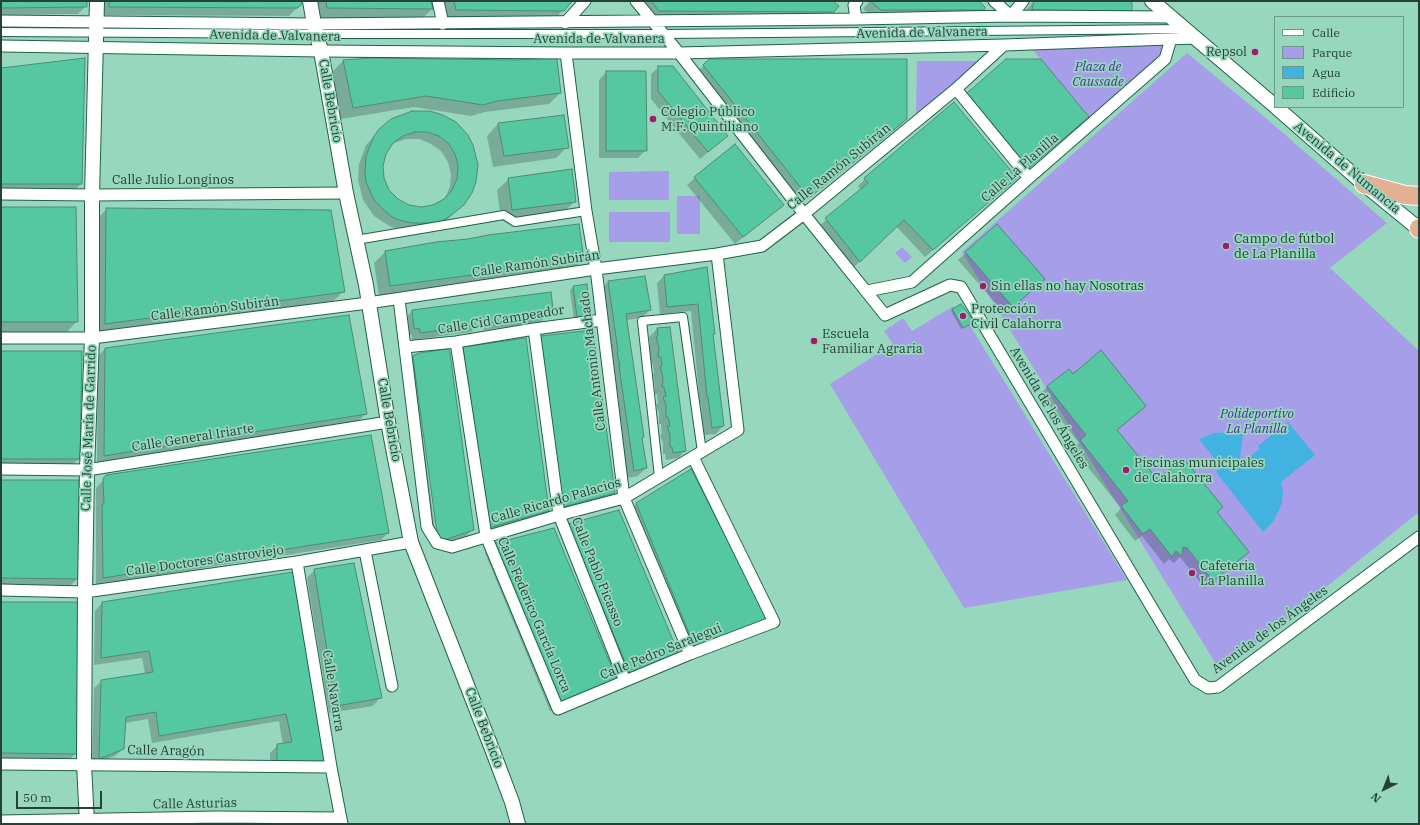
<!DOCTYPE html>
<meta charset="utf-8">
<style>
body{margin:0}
#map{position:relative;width:1420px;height:825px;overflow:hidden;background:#97d7be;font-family:"IBM Plex Serif",serif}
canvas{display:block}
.frame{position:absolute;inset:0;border:2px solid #264137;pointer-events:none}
.legend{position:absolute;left:1274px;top:16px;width:130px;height:92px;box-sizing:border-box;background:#97d7be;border:1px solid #6a9b88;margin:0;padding:5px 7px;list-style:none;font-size:12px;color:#264137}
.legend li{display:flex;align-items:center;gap:8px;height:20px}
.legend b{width:20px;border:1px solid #6a9b88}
.north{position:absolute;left:1364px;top:769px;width:40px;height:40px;-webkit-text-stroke:3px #97d7be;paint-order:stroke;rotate:223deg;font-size:11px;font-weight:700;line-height:16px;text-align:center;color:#264137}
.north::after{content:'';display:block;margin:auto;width:14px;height:18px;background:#264137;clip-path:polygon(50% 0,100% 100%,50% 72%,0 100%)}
.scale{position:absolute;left:16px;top:791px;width:86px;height:18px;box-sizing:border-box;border:2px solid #264137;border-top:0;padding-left:5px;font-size:12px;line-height:14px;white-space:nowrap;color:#264137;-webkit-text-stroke:3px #97d7be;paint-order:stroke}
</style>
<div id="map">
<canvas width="1420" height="825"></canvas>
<div class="frame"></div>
<ul class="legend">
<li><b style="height:5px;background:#fff"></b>Calle</li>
<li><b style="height:11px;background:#a69ee8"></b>Parque</li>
<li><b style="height:11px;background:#42b3e0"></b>Agua</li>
<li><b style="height:11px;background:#55c8a2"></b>Edificio</li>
</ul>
<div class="north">N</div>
<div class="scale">50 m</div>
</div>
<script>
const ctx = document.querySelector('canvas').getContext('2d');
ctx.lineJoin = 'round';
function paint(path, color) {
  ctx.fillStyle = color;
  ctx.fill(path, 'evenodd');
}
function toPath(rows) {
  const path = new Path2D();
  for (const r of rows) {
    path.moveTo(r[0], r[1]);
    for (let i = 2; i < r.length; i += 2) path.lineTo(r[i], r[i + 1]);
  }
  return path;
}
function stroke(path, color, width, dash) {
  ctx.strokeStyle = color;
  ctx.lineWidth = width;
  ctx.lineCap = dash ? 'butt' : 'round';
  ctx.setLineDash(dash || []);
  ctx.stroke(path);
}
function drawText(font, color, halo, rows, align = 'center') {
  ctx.font = font + ' "IBM Plex Serif",serif';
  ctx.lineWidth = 3.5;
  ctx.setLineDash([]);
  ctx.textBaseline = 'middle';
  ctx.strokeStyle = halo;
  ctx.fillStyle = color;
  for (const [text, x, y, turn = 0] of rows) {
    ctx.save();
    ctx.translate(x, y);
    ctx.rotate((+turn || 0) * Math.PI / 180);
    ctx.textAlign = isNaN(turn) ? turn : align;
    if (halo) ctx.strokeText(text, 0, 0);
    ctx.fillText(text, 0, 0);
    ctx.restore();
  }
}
paint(toPath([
 [1171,39,1165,59,1094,123,1028,44],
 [1187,53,1261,114,1387,223,1330,268,1419,351,1419,512,1221,672,962,252],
 [917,61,984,61,916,115],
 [669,171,669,200,609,200,609,172],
 [677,196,700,196,700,234,677,234],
 [609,212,670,212,670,242,609,242],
 [902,247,912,257,905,263,895,253],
 [952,307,959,308,1127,580,964,608,830,384,893,344,884,331,903,318,912,331]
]), '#a69ee8');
paint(toPath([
 [1288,422,1315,455,1281,482,1283,493,1282,503,1274,521,1263,532,1216,472,1221,467,1199,439,1215,433,1233,432,1243,434,1239,466,1259,449,1258,446]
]), '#42b3e0');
paint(toPath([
 [1,1,86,1,86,6,78,14,1,15],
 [102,1,300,1,297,8,289,16,102,15],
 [313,1,430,1,432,9,421,20,316,19],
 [439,1,571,1,552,22,444,21],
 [638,1,831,1,833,11,826,19,651,18],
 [870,1,977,1,983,10,976,18,873,17,863,9],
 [1034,1,1128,1,1131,10,1124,18,1025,18,1026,10],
 [709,60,906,119,898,127,801,204,696,73],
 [1007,60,1080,124,1021,175,960,101],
 [343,61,556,61,560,93,549,104,485,112,471,116,414,107,341,119,332,72],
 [659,67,727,136,700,159,651,99,651,74],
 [1,69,81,184,70,195,1,195],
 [606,72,646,150,638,158,599,158,599,80],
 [442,116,471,193,463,204,446,221,435,227,404,231,391,227,374,216,363,200,358,180,359,164,366,145,380,130],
 [406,139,419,139,431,144,441,151,448,162,451,174,450,187,445,198,433,206,421,208,408,206,397,200,388,190,383,179,382,166,385,153,390,147,394,143],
 [563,116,567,147,556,158,493,167,487,136,498,124],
 [695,178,775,212,735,244,687,185],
 [509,179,574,202,563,213,501,221,497,190],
 [865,179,1008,185,925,257,896,226,852,269,818,227,861,190,858,186],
 [1,208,77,321,66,333,1,333],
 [107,209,344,291,332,302,94,335,96,220],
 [997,225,1036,286,1005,314,958,260],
 [385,252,583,260,571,271,379,296,374,263],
 [707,268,714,333,712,335,723,426,716,434,704,435,701,404,700,404,691,311,660,314,657,283,664,276],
 [608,282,650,310,642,318,626,320,646,468,638,476,626,478,601,289],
 [573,287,590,315,587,319,574,320,570,290],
 [961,305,973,322,961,329,951,311],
 [552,309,541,322,484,330,483,325,476,326,471,332,412,340,412,335,407,336,405,319,412,311],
 [670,328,685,451,678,458,666,460,665,454,663,454,663,443,660,435,662,433,661,424,659,424,659,413,656,405,658,403,657,394,655,394,655,386,653,375,654,373,653,364,651,364,651,357,649,345,650,343,649,337,657,329],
 [533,345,614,493,606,500,556,514],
 [463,348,548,510,541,518,481,535,456,355],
 [105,349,366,414,358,421,97,463,98,356],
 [1,352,79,459,71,466,1,466],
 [415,356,472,530,465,537,434,547,432,546,430,541,407,364],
 [413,360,415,360,438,538,436,538],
 [1073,375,1145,406,1116,431,1157,481,1222,507,1216,513,1247,552,1205,588,1180,557,1174,563,1169,559,1164,564,1142,536,1135,541,1115,515,1121,508,1073,449,1079,443,1040,394,1048,386],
 [107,476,388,533,381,540,96,585,96,488],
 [1,481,78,578,70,586,1,585],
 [636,504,766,619,688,655,629,511],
 [561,532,678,655,623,681],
 [493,545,608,688,550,711,485,553],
 [315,570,380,698,373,706,329,713,307,578],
 [293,574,324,763,270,771,270,753,278,745,283,745,279,721,152,743,148,719,125,723,123,749,115,756,92,765,94,688,102,681,145,674,142,658,94,665,95,611,102,603],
 [1,603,76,753,68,761,1,760]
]), '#0003');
const building = toPath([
 [1,1,87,1,87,7,1,8,1,1],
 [109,1,301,1,302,4,298,8,109,7,109,1],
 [326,1,431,1,433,9,327,8,326,1],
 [454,1,572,1,564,11,456,10,454,1],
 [651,1,833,1,839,6,834,12,831,12,659,11,651,1],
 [870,1,979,1,985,7,984,10,881,10,870,1],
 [1034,1,1129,1,1132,3,1132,11,1032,10,1034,1],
 [85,58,82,184,1,184,1,68,85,58],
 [371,58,516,60,555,58,557,60,561,93,497,101,483,105,426,96,353,108,343,60,371,58],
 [709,59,907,59,907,119,809,198,703,65,709,59],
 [1006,59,1041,59,1089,117,1029,168,967,93,1006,59],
 [658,66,673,66,728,136,708,152,658,91,658,66],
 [606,71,646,71,647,151,606,151,606,71],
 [954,102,1017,178,933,250,904,220,860,262,825,218,868,183,864,178,954,102],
 [412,111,430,111,443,115,456,122,468,135,473,145,478,165,476,182,472,193,464,205,450,216,444,220,436,223,412,223,399,220,392,217,382,208,374,200,366,182,365,172,366,156,374,136,379,129,391,119,412,111],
 [415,132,427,132,439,136,449,144,455,154,458,166,457,179,452,190,444,199,433,205,421,207,409,205,398,199,389,190,384,178,383,166,386,154,393,143,403,136,415,132],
 [564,115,569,148,504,156,498,123,564,115],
 [735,144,784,205,743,237,694,177,735,144],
 [572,169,576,202,512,210,508,178,572,169],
 [1,207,76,207,78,322,1,322,1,207],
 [106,208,331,210,345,292,105,324,106,208],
 [579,224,584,260,390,286,385,251,436,242,468,239,488,235,579,224],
 [997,224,1045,279,1013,307,965,252,997,224],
 [707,267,715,334,713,334,724,426,712,428,708,397,707,397,698,304,667,307,664,275,707,267],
 [645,276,651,310,626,314,644,437,642,438,647,468,634,471,619,366,620,366,617,352,618,351,608,281,645,276],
 [587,284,591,316,577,317,573,286,587,284],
 [551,292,553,309,549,310,549,315,491,323,490,318,479,320,479,325,420,333,419,328,414,329,412,310,551,292],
 [961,304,975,322,963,328,952,309,961,304],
 [349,315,367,414,104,456,105,348,349,315],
 [670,327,686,451,673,453,672,447,670,447,670,435,667,426,670,426,668,417,666,417,666,405,663,397,666,396,664,387,662,387,663,378,660,367,662,366,661,357,658,357,659,348,656,337,658,336,657,328,670,327],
 [593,330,615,493,563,507,540,336,593,330],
 [526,338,549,511,488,528,463,347,526,338],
 [446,349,449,350,450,353,474,530,444,540,439,538,437,533,413,358,414,355,420,353,446,349],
 [1101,350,1146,406,1117,430,1157,479,1184,459,1223,507,1217,512,1249,552,1213,581,1187,548,1183,547,1182,556,1176,551,1172,557,1150,529,1143,534,1121,506,1128,501,1080,440,1086,435,1047,386,1069,369,1073,374,1101,350],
 [1,351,82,351,80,459,1,459,1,351],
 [371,435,389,533,103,578,102,504,104,504,103,479,106,475,371,435],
 [691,469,768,619,695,648,636,503,691,469],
 [1,480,79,480,79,579,1,578,1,480],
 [619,510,679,655,630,674,568,524,619,510],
 [554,528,617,680,557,704,492,544,554,528],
 [354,563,382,698,336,706,314,569,354,563],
 [293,572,325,764,277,764,277,744,292,742,286,714,159,736,156,712,126,717,124,749,99,759,101,680,153,672,149,651,101,658,102,602,293,572],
 [1,602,79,602,77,754,1,753,1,602]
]);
paint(building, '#55c8a2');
stroke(building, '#4c8b74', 1);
const pedestrian = toPath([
 [1,32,317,34,664,34,1184,29],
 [356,240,504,215,515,222,586,211],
 [659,477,642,321,683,317,702,452]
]);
const minor = toPath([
 [438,1,443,24],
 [636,1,679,53,804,214,885,315,950,285,961,287,1195,680,1208,688,1218,687,1419,537],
 [994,1,1011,16,1023,1],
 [856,19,854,5,857,1],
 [1,21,314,24,856,19,1011,16,1171,17],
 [565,23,585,1],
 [1,46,321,51,566,53,679,53,1004,45,1196,38],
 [566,53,586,211,596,269,624,498,690,654],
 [956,89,1029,178],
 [1,194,92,195,346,193],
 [867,291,912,282,1029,178,1165,59,1171,39],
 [399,299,427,527,437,543,452,547,559,515,624,498,738,430,717,254],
 [534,329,559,515,625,681],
 [1,338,92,338,368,303,596,269,717,254,762,246,804,214,956,89,1004,45],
 [456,342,486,536,558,709,690,654,774,622,693,457],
 [405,347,456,342,534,329,602,320],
 [1,469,87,470,388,422],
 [365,551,392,686],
 [297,562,331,767,342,824],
 [1,590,85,592,297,562,411,542],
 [1,764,331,767],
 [1,821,216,817,341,818]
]);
const tertiary = toPath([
 [310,1,314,24,321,51,346,193,366,285,388,422,411,542,492,749,512,802,518,824],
 [1152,1,1275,106],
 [1276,107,1364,184,1419,229],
 [87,824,84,764,85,592,87,470,92,338,92,195,97,1]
]);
const trunk = toPath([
 [1364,184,1405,195,1419,196],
 [1419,229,1419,228]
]);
stroke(pedestrian, '#1f614c', 10);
stroke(minor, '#1f614c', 13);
stroke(tertiary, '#1f614c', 16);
stroke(trunk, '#fff', 20);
stroke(pedestrian, '#fff', 8);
stroke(minor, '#fff', 11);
stroke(tertiary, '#fff', 14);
stroke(trunk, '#e4b094', 18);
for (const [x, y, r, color] of [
 [1255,52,4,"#9f1c6e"],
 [653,119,4,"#9f1c6e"],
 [1226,246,4,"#9f1c6e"],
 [983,286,4,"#9f1c6e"],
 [963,316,4,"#9f1c6e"],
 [814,341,4,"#9f1c6e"],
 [1126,470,4,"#9f1c6e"],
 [1192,573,4,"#9f1c6e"]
]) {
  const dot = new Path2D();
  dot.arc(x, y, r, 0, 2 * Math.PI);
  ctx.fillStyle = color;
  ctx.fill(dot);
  stroke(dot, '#97d7be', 1.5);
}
drawText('13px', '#264137', '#97d7be', [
 ["Avenida de Valvanera",922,33,-1],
 ["Avenida de Valvanera",275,36,1],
 ["Avenida de Valvanera",599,39],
 ["Calle Bebricio",330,101,80],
 ["Calle Ramón Subirán",839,167,-39],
 ["Calle La Planilla",1020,168,-41],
 ["Avenida de Numancia",1347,168,40],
 ["Calle Julio Longinos",173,180],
 ["Calle Ramón Subirán",536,264,-8],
 ["Calle Ramón Subirán",215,309,-7],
 ["Calle Cid Campeador",501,320,-9],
 ["Calle Antonio Machado",593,361,-97],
 ["Avenida de los Ángeles",1049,408,59],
 ["Calle Bebricio",389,420,80],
 ["Calle José María de Garrido",89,428,-88],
 ["Calle General Iriarte",193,438,-9],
 ["Calle Ricardo Palacios",556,501,-16],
 ["Calle Doctores Castroviejo",205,561,-8],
 ["Calle Pablo Picasso",597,572,68],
 ["Calle Federico García Lorca",534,615,67],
 ["Avenida de los Ángeles",1270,630,-36],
 ["Calle Pedro Saralegui",661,652,-22],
 ["Calle Navarra",333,691,81],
 ["Calle Bebricio",484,728,69],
 ["Calle Aragón",166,751,1],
 ["Calle Asturias",195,804,-1]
]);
drawText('13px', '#264137', '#97d7be', [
 ["Repsol",1247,52,"right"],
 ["Colegio Público",661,112],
 ["M.F. Quintiliano",661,127],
 ["Campo de fútbol",1234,239],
 ["de La Planilla",1234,254],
 ["Sin ellas no hay Nosotras",991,286],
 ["Protección",971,309],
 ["Civil Calahorra",971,324],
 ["Escuela",822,334],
 ["Familiar Agraria",822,349],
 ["Piscinas municipales",1134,463],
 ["de Calahorra",1134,478],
 ["Cafeteria",1200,566],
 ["La Planilla",1200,581]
], 'left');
drawText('italic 13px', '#483392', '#97d7be', [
 ["Plaza de",1098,67],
 ["Caussade",1098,82],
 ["Polideportivo",1257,414],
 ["La Planilla",1257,429]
]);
</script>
